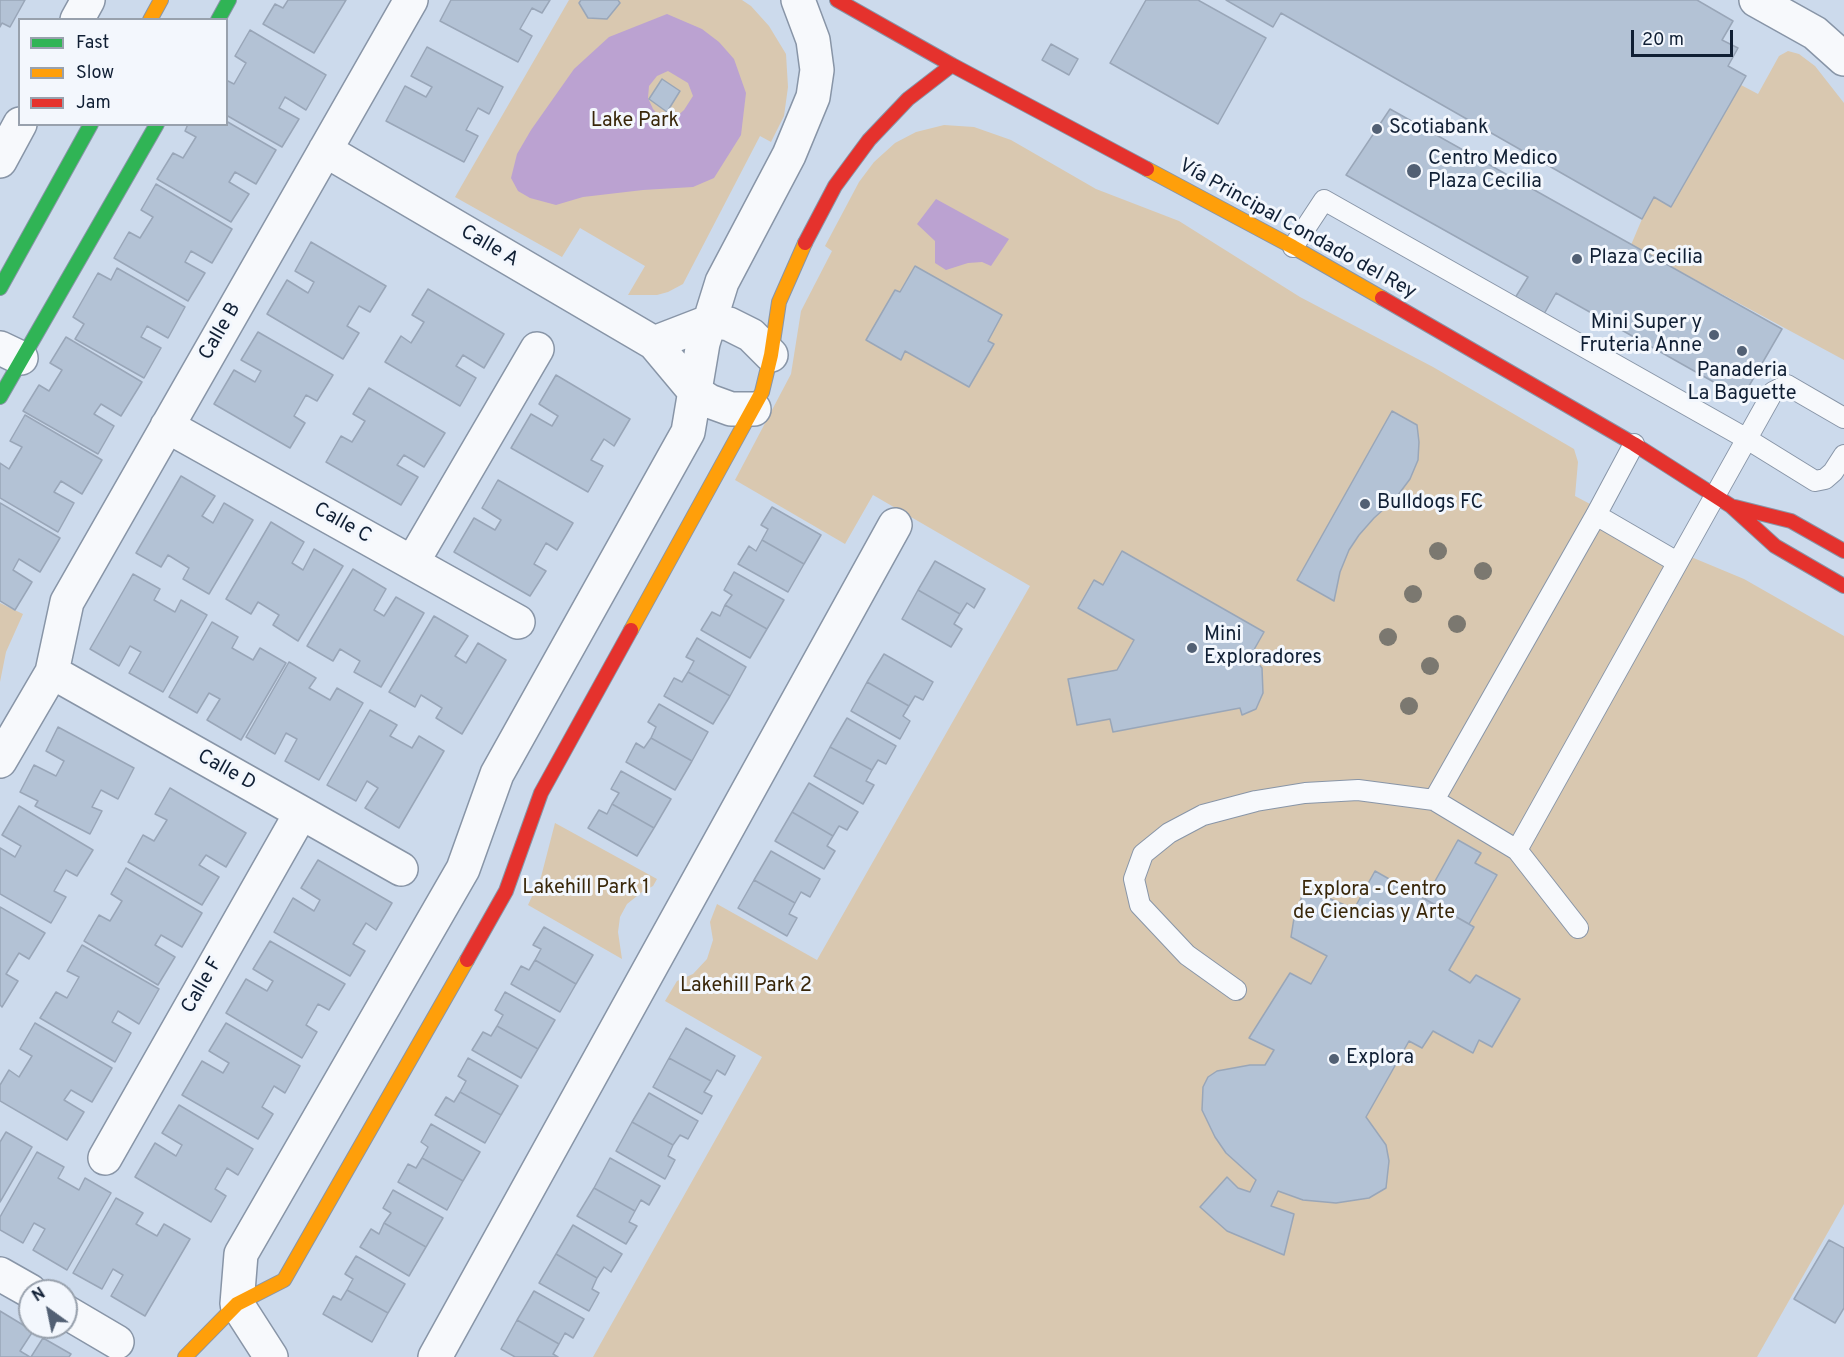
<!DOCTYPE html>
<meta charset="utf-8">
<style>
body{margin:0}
#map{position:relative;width:1844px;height:1357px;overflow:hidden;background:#ccdaec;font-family:Overpass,sans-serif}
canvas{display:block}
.legend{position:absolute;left:18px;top:18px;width:210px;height:108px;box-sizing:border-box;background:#f3f7fd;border:2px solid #98a1ad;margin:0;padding:8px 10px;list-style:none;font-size:18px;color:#101f34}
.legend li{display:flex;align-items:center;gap:12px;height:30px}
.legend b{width:30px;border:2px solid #98a1ad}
.north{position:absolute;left:18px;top:1279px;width:60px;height:60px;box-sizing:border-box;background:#f3f7fd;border:2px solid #98a1ad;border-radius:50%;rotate:327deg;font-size:16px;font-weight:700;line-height:24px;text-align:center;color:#101f34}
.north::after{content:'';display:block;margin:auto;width:21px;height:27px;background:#526074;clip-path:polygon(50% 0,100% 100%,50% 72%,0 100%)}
.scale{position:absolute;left:1631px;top:30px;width:102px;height:27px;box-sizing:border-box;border:3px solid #101f34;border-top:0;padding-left:8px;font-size:18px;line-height:21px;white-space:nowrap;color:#101f34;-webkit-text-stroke:4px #f3f7fd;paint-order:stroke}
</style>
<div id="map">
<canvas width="1844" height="1357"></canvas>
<ul class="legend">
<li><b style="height:8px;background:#30b455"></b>Fast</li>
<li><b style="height:8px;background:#ff9f0a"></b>Slow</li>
<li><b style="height:8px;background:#e5322d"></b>Jam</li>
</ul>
<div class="north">N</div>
<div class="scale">20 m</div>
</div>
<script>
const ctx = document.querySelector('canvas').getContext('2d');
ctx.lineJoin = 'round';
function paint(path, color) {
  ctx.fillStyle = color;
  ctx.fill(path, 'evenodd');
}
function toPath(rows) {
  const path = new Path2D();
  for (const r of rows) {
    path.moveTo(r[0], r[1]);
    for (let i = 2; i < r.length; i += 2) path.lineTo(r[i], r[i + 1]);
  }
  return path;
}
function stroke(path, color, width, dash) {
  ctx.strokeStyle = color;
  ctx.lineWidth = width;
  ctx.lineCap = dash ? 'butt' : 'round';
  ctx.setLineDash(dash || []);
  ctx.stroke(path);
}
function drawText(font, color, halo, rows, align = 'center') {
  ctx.font = font + ' Overpass,sans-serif';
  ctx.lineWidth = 6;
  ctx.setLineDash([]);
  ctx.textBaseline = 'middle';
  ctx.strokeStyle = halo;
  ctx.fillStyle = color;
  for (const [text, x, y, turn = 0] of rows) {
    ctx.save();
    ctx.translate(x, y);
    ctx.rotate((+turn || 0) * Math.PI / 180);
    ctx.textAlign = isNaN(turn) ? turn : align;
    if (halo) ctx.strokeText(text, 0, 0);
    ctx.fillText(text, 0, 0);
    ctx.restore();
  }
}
paint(toPath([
 [569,0,742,0,751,6,769,26,786,54,788,87,784,116,771,142,760,136,683,284,668,292,657,295,628,295,645,266,580,228,562,257,455,197],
 [1788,51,1799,54,1815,66,1844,103,1844,360,1631,245,1642,219,1654,197,1671,206,1741,85,1758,94,1779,56],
 [944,125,974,127,1011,140,1096,189,1179,221,1300,297,1433,367,1574,449,1578,462,1575,496,1684,554,1744,579,1844,636,1844,1204,1757,1357,593,1357,762,1057,665,1001,677,981,693,974,707,959,713,940,710,922,717,904,817,960,1030,586,873,495,845,544,735,480,791,374,801,311,832,251,825,246,859,182,874,162,895,143,916,132],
 [0,603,23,614,6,652,0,682],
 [555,823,657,879,653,886,642,892,627,904,620,917,618,932,622,959,528,905,541,877]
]), '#d9c8b0');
paint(toPath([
 [667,14,702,29,719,42,734,59,746,93,741,135,714,178,693,187,643,190,583,197,556,205,530,198,518,191,511,178,517,154,531,130,574,69,609,37],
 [668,71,688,83,693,96,684,110,675,118,661,118,653,109,648,98,649,86,657,76],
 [936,199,1009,239,991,266,982,262,968,263,946,270,935,263,935,241,917,224]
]), '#bba2d1');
const building = toPath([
 [0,0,25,0,10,27,2,23,0,27,0,0],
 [288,0,346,0,314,53,263,24,275,4,283,8,288,0],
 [451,0,550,0,542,13,532,8,520,29,532,36,518,62,440,21,451,0],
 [581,0,618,0,620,3,607,19,588,18,579,3,581,0],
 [1146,0,1198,0,1266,38,1218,124,1110,63,1146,0],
 [1226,0,1697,0,1733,21,1722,40,1738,48,1728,66,1746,76,1671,207,1654,197,1642,219,1281,13,1273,27,1226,0],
 [250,30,326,75,306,110,285,97,279,108,299,119,282,147,226,115,226,80,234,84,246,63,235,56,250,30],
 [1051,44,1078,59,1069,75,1042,60,1051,44],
 [427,47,503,87,489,114,478,108,466,130,478,136,464,162,386,121,405,86,426,97,432,87,411,76,427,47],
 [662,79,680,91,667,112,649,99,662,79],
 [1390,109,1782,329,1742,398,1556,293,1544,314,1515,298,1528,277,1346,175,1390,109],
 [226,121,276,150,256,184,235,172,229,182,249,194,231,222,157,179,173,153,183,158,196,137,185,131,188,124,226,124,226,121],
 [156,184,232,229,212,263,191,251,185,262,205,273,188,301,114,258,129,232,140,238,153,217,141,210,156,184],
 [311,242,386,286,370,312,359,306,347,326,359,333,343,359,267,314,287,280,308,293,314,282,295,271,311,242],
 [915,266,1002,315,988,341,994,344,969,387,905,351,901,360,866,340,895,290,900,292,915,266],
 [117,268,185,307,168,338,147,326,141,337,161,348,144,378,75,339,84,324,73,317,98,273,111,280,117,268],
 [428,289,504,334,484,368,463,355,456,366,476,378,460,406,385,362,401,336,411,343,424,322,412,315,428,289],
 [258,332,333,375,317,401,306,395,294,416,305,423,290,448,214,404,234,370,255,382,261,371,241,360,258,332],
 [66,337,142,382,121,416,101,404,94,414,114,426,98,454,23,411,39,385,49,391,62,370,50,363,66,337],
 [556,375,630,419,614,446,604,439,591,460,603,466,588,492,511,448,531,414,552,426,558,416,539,404,556,375],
 [369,388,445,433,424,467,404,455,397,465,418,477,401,505,326,462,341,436,352,442,365,421,353,414,369,388],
 [1392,411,1417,425,1419,442,1418,460,1410,479,1395,499,1374,518,1359,535,1349,550,1340,572,1334,601,1297,580,1392,411],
 [25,415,102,460,82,494,61,481,54,492,74,503,58,532,0,498,0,463,9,469,22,447,10,441,25,415],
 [181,476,215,496,202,516,213,523,224,503,253,520,209,594,183,579,189,568,168,555,161,567,136,553,181,476],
 [498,480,573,523,557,550,546,543,534,564,546,571,530,596,454,552,474,518,495,530,501,520,482,508,498,480],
 [0,503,60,538,40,572,19,559,13,570,32,582,15,610,0,601,0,503],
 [772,507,821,535,804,564,762,540,768,529,761,525,772,507],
 [271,522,304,542,292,563,303,570,314,549,343,566,298,641,273,625,279,615,258,602,251,614,226,599,271,522],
 [762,540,804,564,788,592,738,564,749,546,756,551,762,540],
 [1122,551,1264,632,1251,655,1262,668,1263,693,1256,709,1242,715,1240,708,1113,732,1110,719,1077,725,1068,679,1117,670,1134,640,1078,608,1094,580,1103,585,1122,551],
 [935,561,985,589,974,608,967,603,960,614,918,590,935,561],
 [353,569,386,589,374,610,384,616,396,597,424,613,381,687,354,672,360,661,340,649,333,661,307,646,353,569],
 [734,572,784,600,767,629,725,605,732,595,724,590,734,572],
 [133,574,160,589,154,600,175,612,181,600,207,615,163,692,129,673,141,652,130,646,119,666,90,649,133,574],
 [918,590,960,614,954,624,962,629,951,647,902,619,918,590],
 [725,605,767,629,750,658,701,630,712,612,720,616,725,605],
 [434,616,468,636,455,656,466,663,478,643,506,660,462,734,436,718,442,708,421,695,415,707,389,692,434,616],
 [212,622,238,637,232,648,253,660,260,648,286,663,241,740,207,720,220,699,209,693,197,713,169,697,212,622],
 [697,638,746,667,730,696,688,672,694,661,686,657,697,638],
 [884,654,933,682,923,700,915,696,909,706,867,682,884,654],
 [289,662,316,678,309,688,330,700,337,688,363,703,319,780,285,761,297,739,286,733,275,754,246,737,289,662],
 [688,672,730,696,713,724,664,696,674,678,682,682,688,672],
 [867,682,909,706,903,716,910,721,900,739,851,711,867,682],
 [659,704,708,732,692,761,651,738,656,727,648,722,659,704],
 [370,710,397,725,390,736,412,748,419,736,444,751,399,828,365,808,378,788,367,781,356,801,327,785,370,710],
 [847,718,896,746,886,764,878,760,872,770,830,747,847,718],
 [58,727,134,768,118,799,101,790,92,807,102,811,90,834,35,806,38,801,20,792,34,765,56,776,64,761,46,751,58,727],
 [651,738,692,761,675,790,626,762,636,743,644,748,651,738],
 [830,747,872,770,866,781,874,785,863,804,814,776,830,747],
 [621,771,671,799,654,828,612,804,619,793,611,789,621,771],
 [809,783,858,812,847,830,839,826,833,836,792,812,809,783],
 [170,788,246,833,226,867,206,855,199,865,219,877,202,905,128,862,143,835,154,841,167,820,155,814,170,788],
 [612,804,654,828,637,856,588,828,599,810,607,814,612,804],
 [19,806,93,850,77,876,66,870,54,891,66,897,51,923,0,894,0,848,15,857,21,846,2,835,19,806],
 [792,812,833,836,827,846,835,851,824,869,775,841,792,812],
 [1458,840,1481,853,1475,863,1497,875,1469,924,1425,899,1458,840],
 [771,851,820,879,810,897,801,892,795,903,754,880,771,851],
 [318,860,392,903,376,930,366,923,353,944,365,951,350,976,274,932,293,898,314,911,320,900,301,888,318,860],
 [126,868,202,913,182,947,161,935,155,945,175,957,158,985,84,941,99,915,110,921,122,901,111,894,126,868],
 [1375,871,1474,927,1449,970,1470,983,1476,975,1520,999,1492,1047,1479,1040,1473,1053,1433,1031,1422,1048,1409,1041,1366,1117,1386,1145,1389,1161,1386,1188,1369,1198,1336,1203,1303,1200,1278,1191,1271,1206,1294,1214,1284,1255,1227,1231,1200,1207,1227,1177,1238,1188,1250,1192,1256,1180,1226,1153,1215,1137,1202,1110,1203,1087,1208,1077,1217,1071,1250,1065,1265,1065,1274,1050,1249,1038,1290,973,1311,984,1327,956,1291,937,1294,918,1305,888,1354,909,1375,871],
 [754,880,795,903,789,914,797,918,787,936,738,908,754,880],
 [0,907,45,933,29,959,19,953,6,974,18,981,2,1007,0,1005,0,907],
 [544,927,593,955,576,984,535,960,541,949,533,945,544,927],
 [270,941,345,984,329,1010,318,1004,306,1025,317,1032,302,1058,226,1013,246,979,267,991,273,981,253,969,270,941],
 [82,945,159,989,139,1024,118,1011,112,1022,131,1033,115,1062,40,1018,56,992,67,998,79,977,67,971,82,945],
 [535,960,576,984,560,1012,511,984,521,966,529,970,535,960],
 [505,992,555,1020,538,1049,497,1026,503,1015,495,1010,505,992],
 [35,1023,112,1068,92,1102,71,1090,64,1100,84,1112,67,1140,0,1101,0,1085,9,1070,19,1077,32,1056,20,1049,35,1023],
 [226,1023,300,1066,285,1093,274,1086,262,1107,273,1114,258,1139,182,1095,202,1061,223,1073,229,1063,209,1051,226,1023],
 [497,1026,538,1049,521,1078,472,1050,483,1032,491,1036,497,1026],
 [686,1028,735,1056,725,1075,717,1070,711,1081,669,1058,686,1028],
 [468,1058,518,1086,501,1115,460,1092,466,1081,458,1076,468,1058],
 [669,1058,711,1081,704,1092,712,1096,702,1114,653,1087,669,1058],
 [460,1092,501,1115,485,1143,435,1115,446,1097,454,1102,460,1092],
 [649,1093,698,1121,688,1139,680,1135,673,1145,632,1122,649,1093],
 [179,1105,253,1149,238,1175,227,1168,215,1189,226,1196,211,1222,135,1177,155,1143,176,1156,182,1145,162,1133,179,1105],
 [632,1122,673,1145,668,1156,675,1160,665,1179,616,1151,632,1122],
 [431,1124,480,1152,463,1181,422,1158,428,1147,421,1142,431,1124],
 [6,1132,32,1147,0,1202,0,1142,6,1132],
 [37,1152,64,1167,58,1178,79,1190,85,1178,111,1193,67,1270,33,1250,45,1229,34,1223,23,1243,0,1230,0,1217,37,1152],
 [422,1158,463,1181,447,1210,398,1182,408,1164,416,1168,422,1158],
 [610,1158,660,1186,649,1205,641,1200,635,1211,594,1188,610,1158],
 [594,1188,635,1211,629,1222,637,1226,626,1244,577,1216,594,1188],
 [393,1190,443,1218,426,1247,384,1223,391,1213,383,1208,393,1190],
 [116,1198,143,1213,136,1224,157,1236,164,1224,190,1239,145,1316,111,1296,123,1275,113,1269,102,1289,73,1273,116,1198],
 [384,1223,426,1247,409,1276,360,1247,371,1229,379,1234,384,1223],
 [573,1225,622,1254,611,1272,604,1267,597,1278,556,1254,573,1225],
 [1829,1240,1844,1248,1844,1308,1835,1323,1794,1299,1829,1240],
 [556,1254,597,1278,592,1289,599,1293,589,1311,539,1283,556,1254],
 [356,1256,405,1284,388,1313,347,1290,353,1279,345,1274,356,1256],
 [347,1290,388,1313,372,1342,323,1314,333,1296,341,1300,347,1290],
 [534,1291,584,1319,573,1338,565,1333,559,1344,517,1320,534,1291],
 [0,1311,33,1331,20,1351,30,1357,0,1357,0,1311],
 [517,1320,559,1344,553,1354,558,1357,515,1357,501,1349,517,1320],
 [43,1338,71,1354,69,1357,31,1357,43,1338]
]);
paint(building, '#b3c2d5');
stroke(building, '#99a6b8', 1.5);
const lane = toPath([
 [1293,247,1324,200,1747,439,1815,481,1825,479,1833,472,1844,455],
 [1596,515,1677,562],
 [1434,800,1596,515,1634,444],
 [1517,850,1773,392,1787,385,1844,418],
 [1236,990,1187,955,1140,905,1134,879,1143,854,1169,833,1203,815,1256,801,1305,793,1358,790,1434,800,1517,850,1578,928]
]);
const street = toPath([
 [1756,0,1815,33,1844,59],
 [77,20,88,0],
 [325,150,654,343,695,392,709,401,731,409,754,409],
 [0,161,20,124],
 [654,343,711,321,729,324,751,335,771,355],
 [0,348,21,358],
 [167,426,518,622],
 [412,563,537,349],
 [52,672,401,869],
 [0,761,52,672,67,602,411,0],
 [105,1158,301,813],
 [0,1274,30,1291],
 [66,1312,117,1342],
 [271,1357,237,1304,241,1254,463,869,497,774,688,432,703,343,722,282,789,155,813,97,817,70,813,40,798,0],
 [435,1357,895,525]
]);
const fast = toPath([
 [218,20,229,0],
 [0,288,91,124],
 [0,397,157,124]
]);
const slow = toPath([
 [150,20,161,0],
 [1147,169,1293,247,1382,298],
 [631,630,762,392,771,355,779,302,805,243],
 [185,1357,237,1304,284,1280,467,960]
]);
const jam = toPath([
 [837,0,952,65,1147,169],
 [805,243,835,186,869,140,908,99,952,65],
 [1382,298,1634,444,1731,506,1775,546,1844,586],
 [1735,507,1791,521,1844,551],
 [467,960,506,891,541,793,631,630]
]);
stroke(lane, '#8895a7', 22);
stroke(street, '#8895a7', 36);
stroke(fast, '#8895a7', 16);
stroke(slow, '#8895a7', 16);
stroke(jam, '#8895a7', 16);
stroke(lane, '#f7f9fc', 20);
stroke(street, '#f7f9fc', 33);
stroke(fast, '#30b455', 14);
stroke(slow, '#ff9f0a', 14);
stroke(jam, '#e5322d', 14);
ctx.fillStyle = '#7b7870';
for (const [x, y] of [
 [1438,551],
 [1483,571],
 [1413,594],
 [1457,624],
 [1388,637],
 [1430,666],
 [1409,706]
]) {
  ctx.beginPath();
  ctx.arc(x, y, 9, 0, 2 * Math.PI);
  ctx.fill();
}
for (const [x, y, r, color] of [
 [1377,129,6,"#526074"],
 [1414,171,8,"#526074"],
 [1577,259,6,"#526074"],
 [1714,335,6,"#526074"],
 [1742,351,6,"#526074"],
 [1365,504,6,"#526074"],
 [1192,648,6,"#526074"],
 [1334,1059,6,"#526074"]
]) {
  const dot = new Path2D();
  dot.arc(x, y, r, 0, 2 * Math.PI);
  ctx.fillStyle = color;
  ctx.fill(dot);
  stroke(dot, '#f3f7fd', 2);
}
drawText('20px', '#39270a', '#f3f7fd', [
 ["Lake Park",635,122],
 ["Lakehill Park 1",586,889],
 ["Explora - Centro",1374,891],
 ["de Ciencias y Arte",1374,914],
 ["Lakehill Park 2",746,987]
]);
drawText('20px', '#101f34', '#f3f7fd', [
 ["Scotiabank",1389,129],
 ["Centro Medico",1428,160],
 ["Plaza Cecilia",1428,183],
 ["Plaza Cecilia",1589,259],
 ["Mini Super y",1702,324,"right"],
 ["Fruteria Anne",1702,347,"right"],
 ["Panaderia",1742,372,"center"],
 ["La Baguette",1742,395,"center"],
 ["Bulldogs FC",1377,504],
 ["Mini",1204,636],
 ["Exploradores",1204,659],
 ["Explora",1346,1059]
], 'left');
drawText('20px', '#101f34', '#f3f7fd', [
 ["Vía Principal Condado del Rey",1297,230,29],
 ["Calle A",489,247,30],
 ["Calle B",221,332,-60],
 ["Calle C",342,524,29],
 ["Calle D",226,771,29],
 ["Calle F",203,986,-60]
]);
</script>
